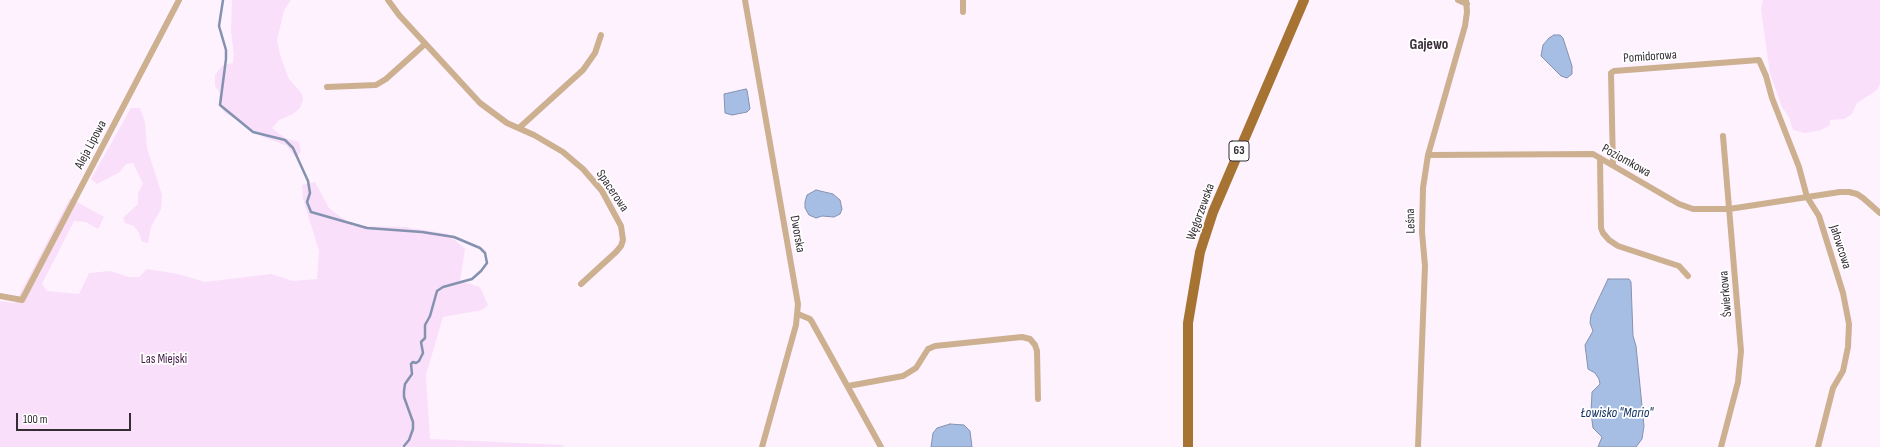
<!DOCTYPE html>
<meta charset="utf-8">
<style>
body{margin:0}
#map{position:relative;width:1880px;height:447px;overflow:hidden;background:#fef2ff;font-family:"Sofia Sans Condensed",sans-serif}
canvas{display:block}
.scale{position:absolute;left:16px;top:413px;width:115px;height:18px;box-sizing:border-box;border:2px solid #332d33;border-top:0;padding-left:5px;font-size:12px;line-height:14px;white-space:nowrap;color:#332d33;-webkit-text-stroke:3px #fff;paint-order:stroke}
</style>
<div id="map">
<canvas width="1880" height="447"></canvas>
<div class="scale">100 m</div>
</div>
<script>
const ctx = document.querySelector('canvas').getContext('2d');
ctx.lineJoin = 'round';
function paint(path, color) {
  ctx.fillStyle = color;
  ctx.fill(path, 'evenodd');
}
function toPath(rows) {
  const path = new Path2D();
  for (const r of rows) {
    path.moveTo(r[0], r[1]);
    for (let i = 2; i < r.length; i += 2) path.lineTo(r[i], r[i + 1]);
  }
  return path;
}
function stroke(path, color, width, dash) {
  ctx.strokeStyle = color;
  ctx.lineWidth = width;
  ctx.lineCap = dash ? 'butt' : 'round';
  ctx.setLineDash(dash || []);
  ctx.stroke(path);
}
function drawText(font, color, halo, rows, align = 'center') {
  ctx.font = font + ' "Sofia Sans Condensed",sans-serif';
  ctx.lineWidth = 3.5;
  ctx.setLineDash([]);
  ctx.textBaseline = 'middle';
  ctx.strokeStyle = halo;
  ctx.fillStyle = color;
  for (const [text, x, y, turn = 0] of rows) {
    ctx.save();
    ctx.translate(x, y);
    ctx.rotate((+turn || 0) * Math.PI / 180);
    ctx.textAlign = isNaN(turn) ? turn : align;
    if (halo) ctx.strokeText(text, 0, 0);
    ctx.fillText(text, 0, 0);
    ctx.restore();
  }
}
paint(toPath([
 [232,0,291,0,284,10,277,41,281,58,289,79,302,94,303,100,300,108,293,114,279,120,272,128,285,138,299,142,301,151,296,158,287,146,261,136,224,112,220,105,219,97,220,93,215,86,215,75,223,65,233,63,234,55,231,31],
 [1763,0,1880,0,1880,84,1877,90,1857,103,1852,114,1844,119,1830,120,1830,125,1821,130,1805,133,1793,130,1789,117,1782,107,1770,73,1761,10],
 [131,108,140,108,145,122,147,148,162,195,161,209,151,227,148,243,142,242,139,233,134,226,125,223,123,218,138,204,138,193,143,184,133,163,126,164,120,172,97,184,91,179],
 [315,182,329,208,353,226,405,227,448,234,465,249,460,281,480,287,488,305,482,310,443,317,426,375,430,439,564,445,563,447,0,447,0,301,15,303,70,198,104,217,98,229,86,222,74,221,42,284,47,291,79,294,89,273,110,271,129,277,139,277,147,269,178,274,205,282,271,274,293,281,317,279,319,251,303,199,302,185]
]), '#f9dffa');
const water = toPath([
 [1554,35,1560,35,1563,38,1572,66,1572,74,1567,78,1561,76,1541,56,1543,45,1549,38,1554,35],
 [746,89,747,90,750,109,747,112,732,115,725,113,724,94,746,89],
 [816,190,833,194,840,200,842,209,840,214,834,217,822,216,816,218,809,215,805,208,805,202,807,195,816,190],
 [1608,279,1629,279,1631,282,1633,336,1636,346,1644,426,1642,439,1636,447,1598,447,1602,437,1593,428,1591,413,1592,392,1600,384,1599,379,1595,373,1588,369,1585,345,1593,331,1590,323,1591,315,1608,279],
 [950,424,964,425,970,431,972,447,931,447,933,433,937,428,950,424]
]);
paint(water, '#a6bee4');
stroke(water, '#8492af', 1);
stroke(toPath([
 [223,0,219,26,226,50,226,59,220,105,253,132,285,140,293,148,308,181,310,193,307,202,311,212,367,228,422,232,454,237,480,248,485,253,487,263,481,271,472,279,443,287,437,291,430,316,425,325,425,338,421,342,423,353,419,361,416,363,413,362,411,364,412,374,405,384,404,391,404,397,413,422,413,429,409,440,404,446]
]), '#8492af', 2.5);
stroke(toPath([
 [388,0,399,15,480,103,507,123,534,135,563,152,583,169,602,191,621,226,623,240,621,246,616,252,581,284],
 [745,0,798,304,796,325,762,447],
 [963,0,963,12],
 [1458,0,1467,4],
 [327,87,376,85,386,79,425,44],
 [519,128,583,70,595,53,601,35],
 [1428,155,1593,154,1679,204,1693,209,1729,209,1840,192,1849,192,1857,194,1863,198,1880,213],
 [1600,158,1601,228,1603,233,1609,240,1618,246,1679,266,1688,276],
 [1613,165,1611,73,1614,71,1759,60,1766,76,1772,98,1799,167,1807,197,1819,216,1843,293,1849,324,1848,347,1843,371,1833,388,1818,447],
 [0,296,22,300,179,0],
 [798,314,810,319,812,322,881,447],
 [848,386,903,376,916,368,928,349,935,346,1022,337,1030,339,1035,345,1037,351,1038,399],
 [1418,447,1425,266,1422,232,1423,188,1428,155,1465,26,1467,12,1466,0],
 [1721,447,1738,382,1741,351,1723,136]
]), '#ccb090', 6);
stroke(toPath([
 [1188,447,1188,323,1200,252,1213,212,1304,0]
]), '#a67333', 10);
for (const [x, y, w] of [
 [1239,151,20]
]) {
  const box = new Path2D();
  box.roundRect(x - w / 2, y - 10, w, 20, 3);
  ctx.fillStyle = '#fff';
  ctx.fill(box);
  stroke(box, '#332d33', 1);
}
drawText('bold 12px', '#332d33', null, [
 ["63",1239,151]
]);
drawText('13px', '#332d33', '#fff', [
 ["Pomidorowa",1650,57,-4],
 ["Aleja Lipowa",91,145,-62],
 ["Poziomkowa",1626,161,29],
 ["Spacerowa",612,191,56],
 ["Węgorzewska",1201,212,-70],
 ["Leśna",1411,221,-91],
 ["Dworska",797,234,80],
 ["Jałowcowa",1840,247,72],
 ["Świerkowa",1726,294,-95]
]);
drawText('13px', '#461d49', '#fff', [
 ["Las Miejski",164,360]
]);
drawText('italic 14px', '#163362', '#fff', [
 ["Łowisko \"Mario\"",1617,413]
]);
drawText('bold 15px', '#382d39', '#fff', [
 ["Gajewo",1429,45]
]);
</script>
